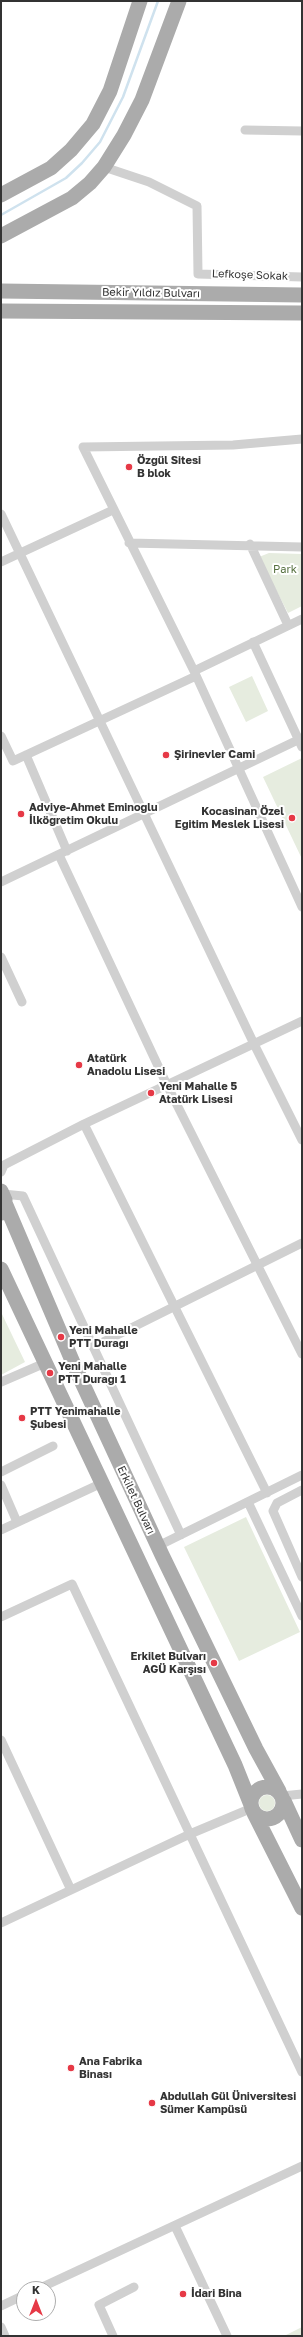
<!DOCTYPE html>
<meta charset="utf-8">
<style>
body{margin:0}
#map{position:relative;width:303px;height:2337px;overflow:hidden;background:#fff;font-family:"Golos Text",sans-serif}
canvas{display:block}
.frame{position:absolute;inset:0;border:2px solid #333;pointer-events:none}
.north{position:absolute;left:16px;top:2281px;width:40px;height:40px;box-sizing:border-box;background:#fff;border:1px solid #adadad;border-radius:50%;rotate:0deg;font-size:11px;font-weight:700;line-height:16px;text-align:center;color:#333}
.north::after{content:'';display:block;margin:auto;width:14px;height:18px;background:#e63946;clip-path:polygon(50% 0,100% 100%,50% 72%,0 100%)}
</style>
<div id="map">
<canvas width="303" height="2337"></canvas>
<div class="frame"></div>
<div class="north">K</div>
</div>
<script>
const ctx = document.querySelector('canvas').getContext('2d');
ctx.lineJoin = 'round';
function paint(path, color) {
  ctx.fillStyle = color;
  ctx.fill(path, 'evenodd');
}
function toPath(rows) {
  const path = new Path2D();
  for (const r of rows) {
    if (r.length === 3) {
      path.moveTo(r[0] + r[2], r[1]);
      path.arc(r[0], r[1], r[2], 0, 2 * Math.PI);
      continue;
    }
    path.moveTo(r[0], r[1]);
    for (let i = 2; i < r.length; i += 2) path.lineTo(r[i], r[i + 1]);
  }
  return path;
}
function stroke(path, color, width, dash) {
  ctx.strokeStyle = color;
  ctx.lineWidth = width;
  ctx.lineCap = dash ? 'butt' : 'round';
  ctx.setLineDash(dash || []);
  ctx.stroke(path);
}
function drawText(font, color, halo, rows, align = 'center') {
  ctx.font = font + ' "Golos Text",sans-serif';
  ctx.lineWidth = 4;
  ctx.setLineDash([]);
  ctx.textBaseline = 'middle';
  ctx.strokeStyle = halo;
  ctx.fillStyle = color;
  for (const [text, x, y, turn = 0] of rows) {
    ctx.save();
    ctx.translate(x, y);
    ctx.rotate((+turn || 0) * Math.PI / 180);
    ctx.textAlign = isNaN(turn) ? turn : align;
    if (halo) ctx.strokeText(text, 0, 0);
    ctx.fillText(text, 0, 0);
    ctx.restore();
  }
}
paint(toPath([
 [269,553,302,554,302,606,288,613,259,557],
 [252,676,268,711,246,722,229,687],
 [302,758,302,859,263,777],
 [1,1312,25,1362,1,1375],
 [246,1517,300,1632,239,1661,184,1547],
 [267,1803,8],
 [302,2327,302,2336,284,2336]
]), '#e6ecdf');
stroke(toPath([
 [1,215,66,178,82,163,100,142,123,97,158,1]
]), '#cfe2ee', 2.5);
stroke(toPath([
 [245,130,302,131],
 [104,167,149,182,197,206,198,274,302,277],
 [302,439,233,445,83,447,194,671,302,907],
 [1,514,254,1044,302,1140],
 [129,543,302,547],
 [250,544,288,625],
 [1,562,113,510],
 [253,642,302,747],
 [194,671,302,619],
 [1,736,13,761,196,676],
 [26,755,67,851],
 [59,855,167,1085,302,1354],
 [1,882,302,738],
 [1,957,22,1002],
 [84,1124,267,1493],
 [1,1172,4,1165,84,1124,302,1021],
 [3,1194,23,1196,181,1535],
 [93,1347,302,1243],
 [1,1382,45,1363],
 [1,1472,53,1446],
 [1,1485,17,1522],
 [302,1490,277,1503,273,1511,302,1577],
 [248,1502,302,1616],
 [1,1530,102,1483],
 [158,1546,302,1475],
 [1,1617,72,1584,302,2072],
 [1,1740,71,1890,190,1834,252,1808],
 [282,1796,302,1794],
 [1,1923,71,1890],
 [175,2226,227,2336],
 [38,2289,302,2166],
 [1,2306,24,2295],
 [1,2327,5,2336],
 [113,2336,99,2305,134,2287]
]), '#d0d0d0', 9);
stroke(toPath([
 [1,195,51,168,71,150,93,124,110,91,140,1],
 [1,236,72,198,90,183,104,167,124,135,142,100,179,1],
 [1,291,302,295],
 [1,311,302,313],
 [1,1191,5,1200,2,1213],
 [5,1203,74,1365,162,1555,256,1749,279,1791],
 [1,1269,235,1765,251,1805],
 [267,1803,16],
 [284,1801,302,1840],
 [254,1813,302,1908]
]), '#ababab', 15);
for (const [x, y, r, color] of [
 [129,467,4,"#e63946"],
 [166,755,4,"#e63946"],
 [21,814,4,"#e63946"],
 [292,818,4,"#e63946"],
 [79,1065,4,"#e63946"],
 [151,1093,4,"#e63946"],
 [61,1337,4,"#e63946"],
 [50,1373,4,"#e63946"],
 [22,1418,4,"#e63946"],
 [214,1663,4,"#e63946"],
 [71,2068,4,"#e63946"],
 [152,2103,4,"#e63946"],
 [183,2294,4,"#e63946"]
]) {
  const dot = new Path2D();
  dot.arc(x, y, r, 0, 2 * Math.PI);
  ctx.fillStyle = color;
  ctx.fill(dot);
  stroke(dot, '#fff', 1.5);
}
drawText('11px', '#333', '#fff', [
 ["Lefkoşe Sokak",250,275,2],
 ["Bekir Yıldız Bulvarı",151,293,1],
 ["Erkilet Bulvarı",136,1500,65]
]);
drawText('bold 11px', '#333', '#fff', [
 ["Özgül Sitesi",137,461],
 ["B blok",137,474],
 ["Şirinevler Cami",174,755],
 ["Adviye-Ahmet Eminoğlu",29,808],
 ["İlköğretim Okulu",29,821],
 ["Kocasinan Özel",284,812,"right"],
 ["Eğitim Meslek Lisesi",284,825,"right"],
 ["Atatürk",87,1059],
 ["Anadolu Lisesi",87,1072],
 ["Yeni Mahalle 5",159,1087],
 ["Atatürk Lisesi",159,1100],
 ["Yeni Mahalle",69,1331],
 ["PTT Durağı",69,1344],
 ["Yeni Mahalle",58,1367],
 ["PTT Durağı 1",58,1380],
 ["PTT Yenimahalle",30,1412],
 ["Şubesi",30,1425],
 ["Erkilet Bulvarı",206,1657,"right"],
 ["AGÜ Karşısı",206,1670,"right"],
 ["Ana Fabrika",79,2062],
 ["Binası",79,2075],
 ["Abdullah Gül Üniversitesi",160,2097],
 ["Sümer Kampüsü",160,2110],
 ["İdari Bina",191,2294]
], 'left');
drawText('11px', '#56703f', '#fff', [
 ["Park",285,570]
]);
</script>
